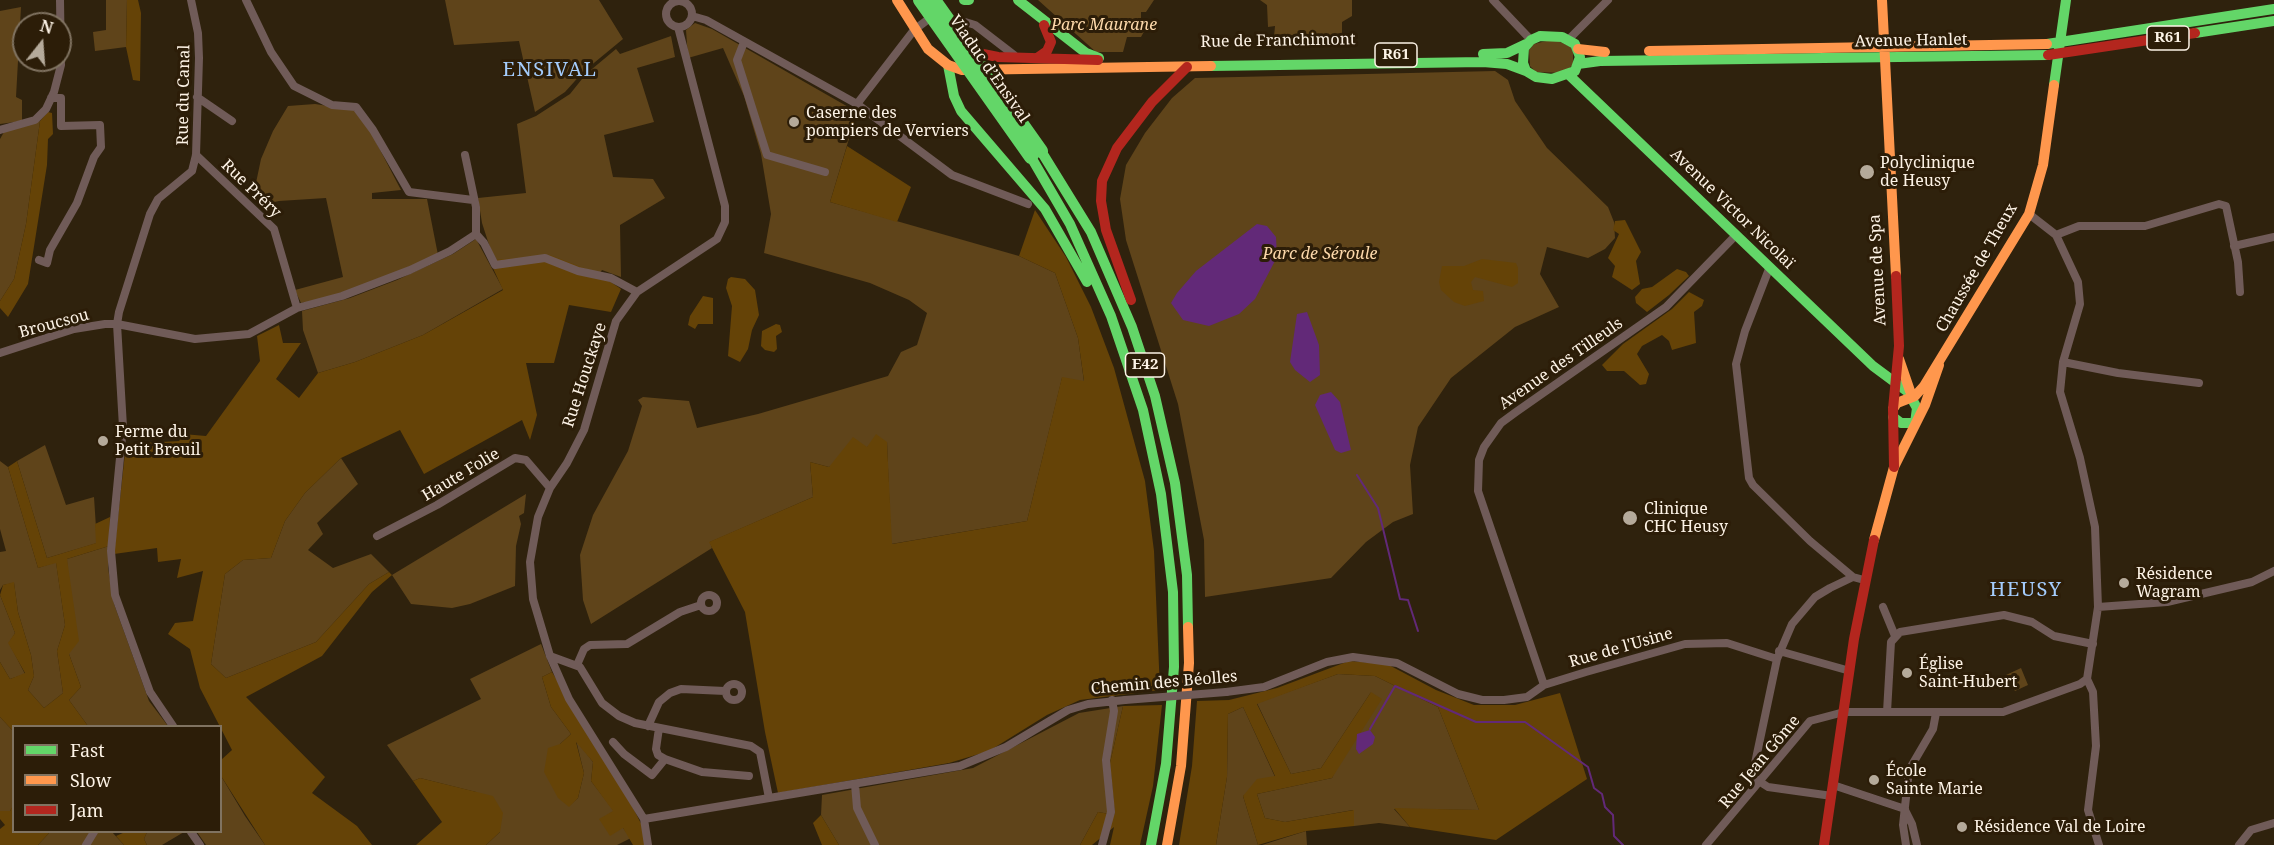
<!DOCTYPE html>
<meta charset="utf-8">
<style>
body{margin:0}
#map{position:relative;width:2274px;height:845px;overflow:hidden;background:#2f220d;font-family:"Noto Serif",serif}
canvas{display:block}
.legend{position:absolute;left:12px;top:725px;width:210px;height:108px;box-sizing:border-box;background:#2c1d08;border:2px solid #807361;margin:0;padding:8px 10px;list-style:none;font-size:18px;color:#fdf3e6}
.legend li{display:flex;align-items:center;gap:12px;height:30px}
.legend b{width:30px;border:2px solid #807361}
.north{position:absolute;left:12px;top:12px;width:60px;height:60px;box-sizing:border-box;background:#2c1d08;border:2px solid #807361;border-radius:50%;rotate:17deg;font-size:16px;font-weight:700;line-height:24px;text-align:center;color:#fdf3e6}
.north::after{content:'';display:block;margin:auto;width:21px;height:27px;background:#b5aa9a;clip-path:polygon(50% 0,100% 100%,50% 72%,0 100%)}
</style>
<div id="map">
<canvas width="2274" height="845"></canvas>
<ul class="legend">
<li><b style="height:8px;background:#63d668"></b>Fast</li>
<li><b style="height:8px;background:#ff974d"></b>Slow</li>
<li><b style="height:8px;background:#b3261e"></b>Jam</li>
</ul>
<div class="north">N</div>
</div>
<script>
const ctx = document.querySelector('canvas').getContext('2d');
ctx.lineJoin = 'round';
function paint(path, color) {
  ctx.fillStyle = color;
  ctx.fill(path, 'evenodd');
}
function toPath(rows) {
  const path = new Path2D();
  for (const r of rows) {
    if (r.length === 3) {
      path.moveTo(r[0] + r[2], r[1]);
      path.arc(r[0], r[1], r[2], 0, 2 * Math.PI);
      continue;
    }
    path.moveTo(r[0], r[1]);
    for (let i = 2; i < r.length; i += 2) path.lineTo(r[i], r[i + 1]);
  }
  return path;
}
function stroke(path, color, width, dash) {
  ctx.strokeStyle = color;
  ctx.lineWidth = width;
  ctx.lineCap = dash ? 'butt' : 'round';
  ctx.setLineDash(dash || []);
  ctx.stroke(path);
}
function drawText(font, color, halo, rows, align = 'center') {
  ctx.font = font + ' "Noto Serif",serif';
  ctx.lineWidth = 6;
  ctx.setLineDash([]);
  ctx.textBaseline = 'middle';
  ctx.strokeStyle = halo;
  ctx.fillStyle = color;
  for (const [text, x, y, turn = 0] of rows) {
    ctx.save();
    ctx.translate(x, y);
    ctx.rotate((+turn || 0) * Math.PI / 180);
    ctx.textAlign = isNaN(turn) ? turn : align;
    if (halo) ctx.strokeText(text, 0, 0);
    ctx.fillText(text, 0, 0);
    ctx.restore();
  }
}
paint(toPath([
 [106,0,127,0,126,47,95,51,93,32,106,30],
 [445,0,599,0,623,39,583,72,565,92,535,112,519,41,454,45],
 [1038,0,1154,0,1146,12,1141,12,1141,28,1146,28,1141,37,1127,37,1123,52,1096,52],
 [1260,0,1352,0,1352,16,1342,22,1342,47,1277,48,1274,37,1275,26,1268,27,1267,5],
 [21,7,16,97,22,100,22,121,0,124,0,11],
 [695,23,712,29,857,112,830,202,1019,256,1055,273,1078,338,1084,382,1062,378,1027,521,891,544,887,442,867,447,829,467,810,462,813,497,710,542,712,548,591,624,583,600,580,555,593,515,628,451,642,406,638,400,643,397,689,401,697,428,758,414,888,376,901,352,917,345,927,313,909,300,870,283,764,253,771,214,761,154,744,96,723,48,688,58,686,30],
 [671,36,675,57,637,68,654,122,604,135,613,177,653,179,665,198,620,225,621,277,602,270,599,274,494,260,482,223,478,198,526,193,517,124,536,116,570,94,586,74,616,49,620,54],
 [1554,39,1573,48,1573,65,1563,73,1536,72,1530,66,1529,50,1534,44],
 [1495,71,1508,80,1515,101,1547,148,1608,207,1614,222,1615,238,1605,249,1588,258,1547,247,1540,274,1559,307,1515,327,1451,378,1418,427,1410,465,1413,514,1393,522,1366,542,1331,578,1205,597,1204,540,1178,404,1126,240,1120,199,1126,165,1145,133,1172,98,1195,78],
 [315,104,354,110,365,121,401,190,372,193,372,199,427,199,438,255,332,298,301,303,295,290,343,277,326,198,279,201,260,205,253,197,261,159,273,131,288,106],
 [40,121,26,224,14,279,0,301,0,139,4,132],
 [476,239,503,289,423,335,355,362,318,373,303,330,302,311,350,298,397,280,453,254],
 [45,445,66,505,94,497,97,543,47,558,17,461],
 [341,458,358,484,317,523,323,534,308,550,333,568,371,554,389,572,369,584,316,642,226,678,211,664,225,574,243,560,271,558,285,521,305,493],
 [0,461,8,467,38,568,56,562,65,625,57,651,63,693,44,708,28,690,34,676,31,655,18,612,14,583,3,585,0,590,0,552,6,551,0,529],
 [526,494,524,513,519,516,521,524,516,546,515,586,470,604,452,608,411,604,392,575],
 [109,546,108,568,114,604,149,701,168,726,88,726,69,700,81,687,69,654,67,559],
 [0,595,15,633,9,643,25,674,10,679,0,662],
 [541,644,552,672,542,677,551,707,571,734,560,744,569,806,578,798,584,773,576,740,593,762,591,781,614,811,600,820,623,828,631,838,617,845,486,845,500,832,476,792,420,778,413,781,387,745,481,699,470,679],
 [2021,668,2028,685,2015,691,2006,675],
 [1338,674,1375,676,1438,707,1479,810,1394,809,1410,827,1379,823,1354,826,1353,810,1285,822,1265,818,1257,794,1332,778,1371,692,1321,768,1291,774,1257,703],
 [1123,706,1110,763,1115,815,1098,812,1080,845,839,845,821,815,822,795,973,768,1079,713],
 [1243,707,1275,777,1243,796,1258,845,1216,845,1227,777,1228,714],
 [0,717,13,731,14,805,10,811,0,811],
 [221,776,245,816,265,845,206,845,197,832,220,832],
 [1306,831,1307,845,1262,845],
 [50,832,92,832,83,845,38,845],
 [97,832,112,832,124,845,88,845],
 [147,832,184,832,162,845,147,845,144,839]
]), '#5f441a');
paint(toPath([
 [127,0,138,0,141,13,140,81,133,80,126,47],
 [48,112,52,113,53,134,48,139,47,165,28,284,8,317,0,308,0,301,14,279,26,224,40,121],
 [847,146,911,187,897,222,830,202],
 [1035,210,1066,257,1091,307,1114,368,1145,481,1154,551,1160,690,1080,700,1047,715,989,751,949,763,778,793,765,732,745,612,709,542,813,497,810,462,829,467,853,437,867,447,876,434,887,442,892,544,1027,521,1062,377,1084,381,1078,338,1055,273,1019,256],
 [1625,220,1641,252,1636,261,1640,284,1632,290,1612,277,1615,266,1608,258,1619,234,1613,230,1615,221],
 [550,255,599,274,621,289,611,312,569,305,554,363,526,363,537,415,530,440,522,420,424,474,400,430,341,458,305,493,285,521,271,558,243,560,225,574,211,664,226,678,316,642,369,584,389,572,392,575,372,592,322,656,246,697,325,777,312,793,357,826,372,845,265,845,221,776,221,760,232,750,200,688,190,649,168,634,175,623,193,621,203,571,177,578,181,559,158,562,157,548,114,554,126,444,179,441,183,434,206,436,260,361,257,336,279,325,283,343,301,343,276,379,299,398,318,373,355,362,423,335,503,290,492,266,494,260],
 [1482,259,1516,263,1518,268,1518,283,1512,287,1475,277,1471,282,1473,290,1483,291,1484,301,1465,306,1454,302,1441,290,1439,282,1442,266,1464,266],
 [1677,269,1686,272,1689,276,1669,295,1647,312,1636,303,1635,297,1642,289,1652,287],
 [731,277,745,279,755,290,759,315,752,330,748,349,740,362,728,356,732,306,726,288,728,279],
 [1689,292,1704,300,1702,306,1694,312,1696,343,1672,350,1669,341,1662,335,1642,346,1637,354,1649,374,1646,384,1640,385,1624,371,1607,371,1602,365,1623,344,1672,309],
 [703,296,713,298,713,324,698,324,695,329,688,325,690,316],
 [776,324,780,325,782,332,776,336,777,349,774,352,765,350,761,346,762,331],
 [17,461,47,558,96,543,95,524,110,517,109,546,67,559,79,641,69,654,81,687,69,700,88,726,14,726,13,731,0,717,0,662,10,679,25,673,8,643,15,633,0,595,3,585,14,582,18,612,31,655,34,676,28,690,44,708,63,693,57,651,65,625,56,563,38,568,8,467],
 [1349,661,1387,664,1436,690,1474,705,1515,705,1560,693,1587,779,1496,840,1410,827,1394,808,1479,810,1438,707,1375,676,1338,674,1257,704,1291,774,1321,768,1371,692,1382,699,1332,778,1257,794,1265,818,1285,822,1354,810,1354,826,1306,831,1258,845,1243,796,1257,779,1275,776,1243,707,1228,714,1227,777,1216,845,1179,845,1192,766,1197,701,1229,700,1277,688],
 [552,672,629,800,652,845,633,845,623,828,610,836,599,819,613,811,591,781,593,762,576,742,584,773,578,798,569,807,558,798,544,772,548,748,560,744,571,734,551,707,542,677],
 [1162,705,1153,786,1140,845,1110,845,1114,827,1092,845,1080,845,1098,812,1115,815,1110,763,1123,706],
 [420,778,493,796,503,813,500,832,486,845,416,845,442,822,413,781],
 [13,805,14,832,50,832,38,845,0,845,0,829,5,825,0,819,0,811,10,811],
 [821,815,839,845,822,845,813,823],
 [125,832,147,832,144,839,147,845,124,845,116,836]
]), '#654307');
paint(toPath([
 [1257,224,1267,226,1276,237,1277,257,1255,299,1239,314,1209,326,1183,320,1171,303,1177,293,1196,271],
 [1307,312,1319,345,1320,375,1310,382,1295,370,1290,362,1297,314],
 [1331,392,1340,402,1351,450,1341,453,1335,450,1315,405,1320,395],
 [1370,730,1375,737,1373,744,1359,754,1356,749,1357,734]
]), '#622978');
stroke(toPath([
 [1357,475,1378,508,1400,599,1408,600,1418,631],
 [1370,729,1395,686,1476,722,1525,722,1588,767,1594,788,1602,794,1605,807,1613,815,1614,836,1623,845]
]), '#622978', 2);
stroke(toPath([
 [246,0,271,52,294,86,332,105,356,107,373,130,409,192,473,200],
 [1493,0,1531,40],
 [679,14,13],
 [692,16,706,20,857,104,952,175,1028,204],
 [962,21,975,25,1014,55],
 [1569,39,1608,0],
 [744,42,737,60,767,155,825,172],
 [197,97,232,121],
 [857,104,914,30,934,15],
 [0,130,35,120,46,109,54,92,61,65,60,0],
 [196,155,274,229,297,308],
 [465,155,476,207,476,234],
 [2029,214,2056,235,2078,282,2080,304,2063,362,2060,392,2080,458,2095,527,2098,607,2087,679],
 [476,234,484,243,495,265,545,258,578,271,611,278,637,292],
 [2056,235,2079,226,2145,226,2219,204,2226,206,2238,262,2240,292],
 [2234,246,2274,237],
 [39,260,47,263,50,250,77,203,94,157,101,147,100,125,61,126,61,98,51,98],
 [1769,269,1745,331,1736,364,1749,478,1753,485,1810,541,1853,577],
 [0,353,74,329,105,324,117,324,195,339,249,334,297,308,342,296,410,270,450,251,476,234],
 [2063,362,2118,373,2199,383],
 [377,536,437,505,515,458,526,460,550,488],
 [709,603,8],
 [1883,607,1895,636],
 [2098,607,2167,602,2252,582,2274,571],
 [1779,651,1850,671],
 [550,656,580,667,602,703,619,716,635,723,751,746,760,752,769,798],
 [577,665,584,649,590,645,627,644,680,612,701,605],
 [2087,679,2093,692,2096,746,2088,810,2099,845],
 [734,692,8],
 [1544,685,1478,491,1479,460,1484,447,1501,423,1516,412,1666,307,1736,235],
 [1226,692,1264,687,1327,662,1353,657,1397,663,1458,694,1482,700,1504,700,1527,697,1544,685,1586,672,1685,644,1727,643,1777,659],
 [1887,712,1891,642,1900,632,2004,615,2032,622,2054,636,2093,644],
 [173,726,150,692,115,595,111,551,123,427,117,324,119,312,150,214,158,199,192,171,196,155,199,58,198,33,191,0],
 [648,726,659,702,670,693,681,689,725,691],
 [613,742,624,754,652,775,665,759,658,755,656,749,659,728],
 [665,759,702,772,749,776],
 [855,784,857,808,875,845],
 [1833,785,1905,809],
 [1832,796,1768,787,1754,778,1754,768,1777,659,1792,624,1815,597,1830,588,1853,577,1864,580],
 [1905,810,1912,824,1917,845],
 [644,819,960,766,1006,747,1068,710,1088,704,1125,700],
 [191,832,200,845],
 [86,845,94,832],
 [648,845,644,819,569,699,550,656,533,599,530,562,538,517,550,488,567,463,584,430,616,321,637,292,717,239,725,222,725,206,678,27],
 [1102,845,1111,812,1106,760,1114,711,1112,700],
 [1706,845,1810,721,1844,712,2003,712,2080,684,2087,679],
 [1906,845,1903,825,1909,770,1933,729,1936,713],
 [2239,845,2251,830,2274,823]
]), '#705b58', 8);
stroke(toPath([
 [964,0,969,0],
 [1018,0,1086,53,1099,58],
 [2195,33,2274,21],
 [1540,36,1562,37,1575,44,1580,57,1575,71,1552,79,1536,77,1526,71,1523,63,1524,48,1531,40,1540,36],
 [2047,44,2274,9],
 [1483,54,1507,53,1526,44],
 [1578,64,1600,61,2048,55],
 [948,65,954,96,961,111,1045,209,1087,282],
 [1211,66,1483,62,1507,64,1526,71],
 [1569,75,1873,366,1908,392,1917,408,1915,423],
 [2054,85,2066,0],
 [1041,151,1091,232,1132,327,1155,396,1175,483,1187,575,1188,627],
 [1031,157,1070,224,1111,316,1143,410,1161,494,1173,592,1174,667,1166,764,1151,845],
 [1893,417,1901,423,1915,423]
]), '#63d668', 10);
stroke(toPath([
 [897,0,928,49,948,65,962,70,1211,66],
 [1882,0,1896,276],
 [1578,49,1605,52],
 [1649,51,2047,44],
 [1899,359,1910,391],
 [1893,409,1897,403,1915,396,1924,386,2029,214,2043,165,2054,85],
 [1874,540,1894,467,1925,405,1939,365],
 [1167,845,1181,766,1189,663,1188,627]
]), '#ff974d', 10);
stroke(toPath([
 [964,46,978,53,998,57,1098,60],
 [2048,55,2195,33],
 [1037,58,1047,51,1051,42,1044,25],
 [1131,300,1106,230,1101,201,1102,181,1117,148,1152,102,1187,67],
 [1894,467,1893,409,1899,346,1896,276],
 [1824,845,1854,639,1874,540]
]), '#b3261e', 10);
stroke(toPath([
 [1125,700,1226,692]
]), '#705b58', 8);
stroke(toPath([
 [920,0,1031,157],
 [934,0,1041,151]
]), '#63d668', 14);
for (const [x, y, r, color] of [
 [794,122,6,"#b5aa9a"],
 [1867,172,8,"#b5aa9a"],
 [103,441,6,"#b5aa9a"],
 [1630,518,8,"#b5aa9a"],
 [2124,583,6,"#b5aa9a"],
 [1907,673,6,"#b5aa9a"],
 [1874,780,6,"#b5aa9a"],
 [1962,827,6,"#b5aa9a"]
]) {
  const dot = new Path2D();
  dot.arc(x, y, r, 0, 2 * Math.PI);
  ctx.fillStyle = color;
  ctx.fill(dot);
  stroke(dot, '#2c1d08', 2);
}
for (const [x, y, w] of [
 [2168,38,42],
 [1396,55,42],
 [1145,365,39]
]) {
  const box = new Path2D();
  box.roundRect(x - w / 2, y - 12, w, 24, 4.5);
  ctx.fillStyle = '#2c1d08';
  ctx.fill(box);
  stroke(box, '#fdf3e6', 1.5);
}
drawText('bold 15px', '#fdf3e6', null, [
 ["R61",2168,38],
 ["R61",1396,55],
 ["E42",1145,365]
]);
drawText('italic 16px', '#fcd8aa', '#2c1d08', [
 ["Parc Maurane",1104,25],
 ["Parc de Séroule",1320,254]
]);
drawText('16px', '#fdf3e6', '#2c1d08', [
 ["Rue de Franchimont",1278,41,-1],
 ["Avenue Hanlet",1911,41,-1],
 ["Viaduc d’Ensival",989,69,55],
 ["Rue du Canal",184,95,-89],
 ["Rue Préry",251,189,44],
 ["Avenue Victor Nicolaï",1732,209,44],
 ["Chaussée de Theux",1977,268,-60],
 ["Avenue de Spa",1878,270,-93],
 ["Broucsou",54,324,-15],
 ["Avenue des Tilleuls",1561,364,-35],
 ["Rue Houckaye",585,375,-72],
 ["Haute Folie",461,475,-31],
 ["Rue de l'Usine",1621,648,-16],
 ["Chemin des Béolles",1164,683,-5],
 ["Rue Jean Gôme",1760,762,-50]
]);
drawText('16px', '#fdf3e6', '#2c1d08', [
 ["Caserne des",806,113],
 ["pompiers de Verviers",806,131],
 ["Polyclinique",1880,163],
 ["de Heusy",1880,181],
 ["Ferme du",115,432],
 ["Petit Breuil",115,450],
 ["Clinique",1644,509],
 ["CHC Heusy",1644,527],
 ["Résidence",2136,574],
 ["Wagram",2136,592],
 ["Église",1919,664],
 ["Saint-Hubert",1919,682],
 ["École",1886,771],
 ["Sainte Marie",1886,789],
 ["Résidence Val de Loire",1974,827]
], 'left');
ctx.letterSpacing = '1.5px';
drawText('20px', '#a4ccfc', '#2c1d08', [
 ["ENSIVAL",550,70],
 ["HEUSY",2026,590]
]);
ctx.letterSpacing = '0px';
</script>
